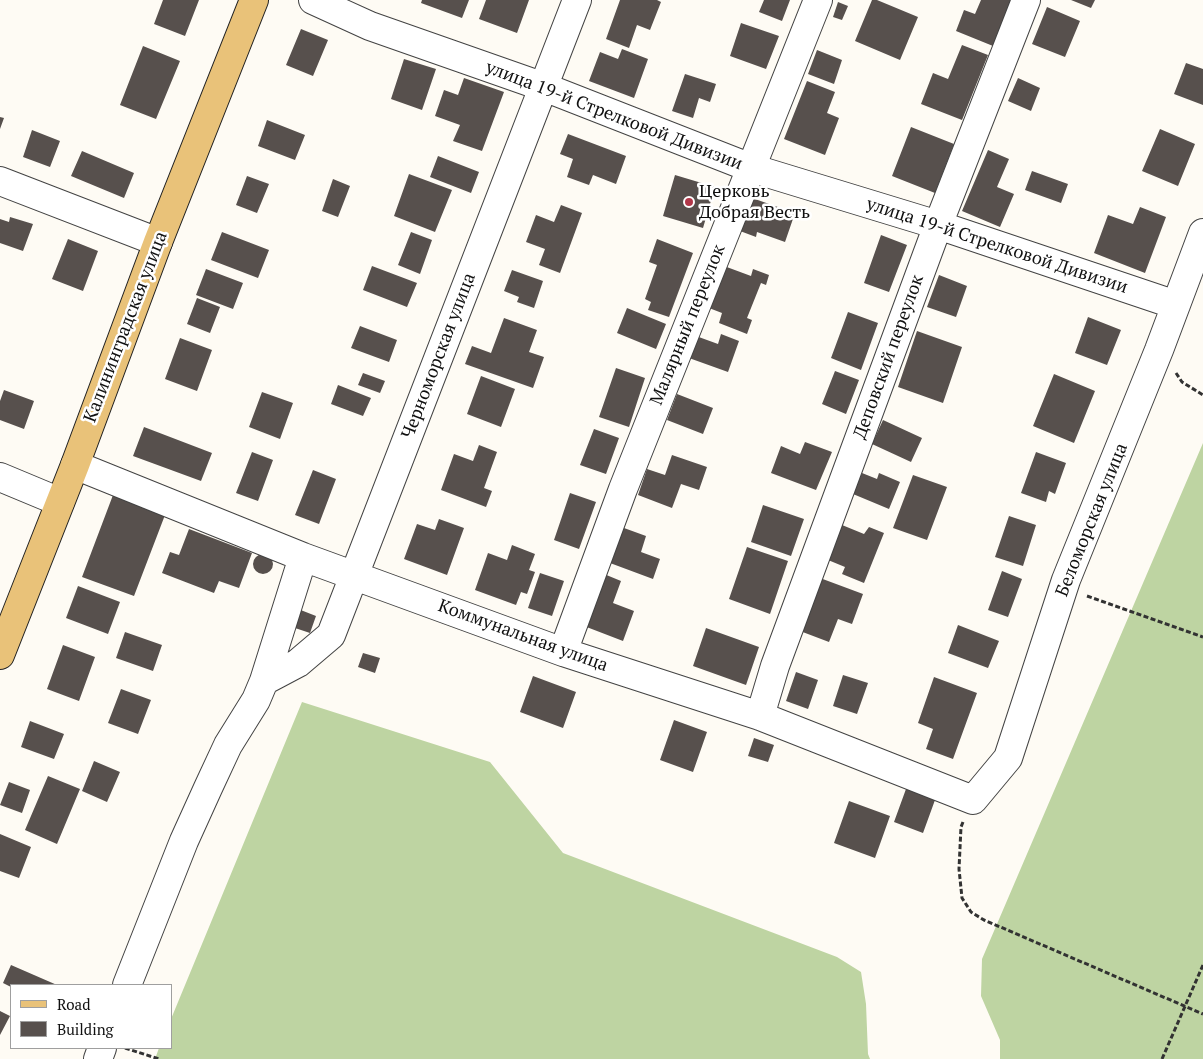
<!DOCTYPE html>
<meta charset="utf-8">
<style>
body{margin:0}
#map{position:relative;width:1203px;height:1059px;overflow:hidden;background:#fefbf4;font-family:"PT Serif",serif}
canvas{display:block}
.legend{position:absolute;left:10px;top:984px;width:162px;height:65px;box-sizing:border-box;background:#fff;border:1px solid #9f9f9f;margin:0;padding:6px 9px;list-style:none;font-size:15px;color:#101010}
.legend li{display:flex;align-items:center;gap:10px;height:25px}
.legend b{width:25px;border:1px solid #9f9f9f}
</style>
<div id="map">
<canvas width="1203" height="1059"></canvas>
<ul class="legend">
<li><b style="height:6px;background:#e9c279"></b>Road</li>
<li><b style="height:14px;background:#57504d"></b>Building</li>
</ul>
</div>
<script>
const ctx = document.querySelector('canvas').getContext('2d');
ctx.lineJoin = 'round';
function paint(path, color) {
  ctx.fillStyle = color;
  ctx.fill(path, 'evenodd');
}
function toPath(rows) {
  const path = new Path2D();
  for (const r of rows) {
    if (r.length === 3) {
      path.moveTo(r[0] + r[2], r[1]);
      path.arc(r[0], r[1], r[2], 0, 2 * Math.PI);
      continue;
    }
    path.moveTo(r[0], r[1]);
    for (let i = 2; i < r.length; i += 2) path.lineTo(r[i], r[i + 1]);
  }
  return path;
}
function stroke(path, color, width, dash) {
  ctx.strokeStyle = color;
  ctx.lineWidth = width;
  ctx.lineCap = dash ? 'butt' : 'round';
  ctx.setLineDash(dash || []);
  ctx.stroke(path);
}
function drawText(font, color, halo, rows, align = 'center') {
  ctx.font = font + ' "PT Serif",serif';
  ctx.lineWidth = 5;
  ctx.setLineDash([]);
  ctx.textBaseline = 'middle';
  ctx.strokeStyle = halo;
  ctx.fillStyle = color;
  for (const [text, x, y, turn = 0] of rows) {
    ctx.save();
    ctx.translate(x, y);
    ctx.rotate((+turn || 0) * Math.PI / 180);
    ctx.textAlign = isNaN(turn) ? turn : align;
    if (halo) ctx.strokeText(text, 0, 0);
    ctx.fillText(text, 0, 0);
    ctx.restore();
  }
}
paint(toPath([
 [1203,443,1203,1059,1000,1059,1000,1040,981,996,982,959],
 [302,702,490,762,563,853,837,957,861,972,866,1004,868,1054,870,1059,155,1059,159,1048,171,1048,171,1019]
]), '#bed4a2');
paint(toPath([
 [163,0,199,0,185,36,154,24],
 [422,0,469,0,462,18,421,3],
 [486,0,529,0,517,33,479,19],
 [620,0,657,0,661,2,650,30,637,25,629,48,606,39],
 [764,0,790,0,782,21,759,12],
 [872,0,877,0,918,17,900,60,855,41],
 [981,0,1011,0,993,46,956,31,964,10,975,14],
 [1071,0,1095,0,1091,8],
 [838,2,848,6,842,20,833,17],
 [1047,7,1080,21,1065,57,1032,44],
 [741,23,779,36,766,69,730,56],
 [301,29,328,40,313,76,286,65],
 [962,45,988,55,962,120,921,104,933,73,948,79],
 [143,46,180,61,156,119,120,105],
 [622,49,648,59,634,98,589,81,600,52,618,59],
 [817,50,842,60,834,84,808,74],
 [404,59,436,69,422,110,391,99],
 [1186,63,1203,69,1203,105,1174,94],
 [685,74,716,84,710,102,699,98,693,118,672,111],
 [464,78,504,92,482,151,453,141,460,125,435,116,444,90,458,95],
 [1018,78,1040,88,1031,111,1008,101],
 [807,81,835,92,827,113,839,118,825,155,784,139],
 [0,117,4,118,0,129],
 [267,120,305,135,295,160,258,146],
 [911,127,954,144,935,193,892,176],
 [1160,129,1195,144,1178,186,1142,171],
 [32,130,60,141,50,167,23,157],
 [568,134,626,156,616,184,593,175,589,185,567,177,573,159,560,154],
 [988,150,1009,159,997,187,1014,194,1000,227,962,211],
 [82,151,134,173,124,198,71,176],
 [438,156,479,172,471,193,430,177],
 [1032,171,1068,184,1061,203,1025,190],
 [409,174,452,190,435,232,394,216],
 [675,175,715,187,703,228,663,216],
 [247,176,269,184,257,213,236,205],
 [333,179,350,186,338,217,322,211],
 [752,198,795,213,785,242,757,232,756,237,740,231],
 [561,205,582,213,560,273,539,265,545,249,526,242,536,215,554,222],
 [1140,207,1166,217,1145,273,1094,253,1108,215,1133,224],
 [10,217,33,224,23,251,0,243,0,219,9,222],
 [222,232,269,250,258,278,211,260],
 [411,232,432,240,420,274,398,265],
 [881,235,907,245,889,292,864,283],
 [68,239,98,251,83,291,52,279],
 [657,239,693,253,669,317,648,310,651,302,645,299,657,265,649,262],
 [372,266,417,283,407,307,363,290],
 [724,266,751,276,753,269,769,275,766,285,761,283,747,318,752,320,747,334,719,323,722,313,709,308],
 [206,269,243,283,233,309,196,295],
 [512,270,543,281,534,308,517,302,519,297,504,291],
 [939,275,967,286,956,317,927,307],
 [197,298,220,307,210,333,187,324],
 [627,308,666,324,656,349,617,333],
 [848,312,878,323,861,370,831,358],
 [1088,317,1121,330,1107,365,1075,353],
 [504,318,537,330,529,352,544,357,533,388,465,364,472,346,491,353],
 [360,326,397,340,389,362,351,348],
 [917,331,962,347,943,403,898,387],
 [721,334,739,341,728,372,689,358,696,336,718,344],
 [180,338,212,350,197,391,165,379],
 [616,368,645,378,629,427,599,417],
 [835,371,859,380,846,414,822,404],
 [363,373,385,381,380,393,358,385],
 [1054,374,1095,391,1074,443,1033,426],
 [481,376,515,389,501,427,467,414],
 [338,385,371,398,363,416,331,404],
 [4,390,34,401,24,429,0,420,0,401],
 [262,392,293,403,280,439,249,427],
 [677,394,713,408,703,434,667,420],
 [883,420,922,438,911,462,872,444],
 [144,427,212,453,201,481,133,456],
 [594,429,619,438,606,474,580,465],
 [805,442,832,452,816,490,771,473,781,446,800,454],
 [479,445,497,452,484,488,492,491,486,507,441,490,454,454,473,461],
 [252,452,273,460,258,501,236,493],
 [1036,452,1066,463,1055,494,1049,491,1046,502,1021,493],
 [672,455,707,467,699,490,681,484,672,508,638,495,647,469,665,475],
 [313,470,336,479,319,524,295,515],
 [862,473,877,479,879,473,900,482,889,509,853,494],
 [913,475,947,487,927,540,893,528],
 [570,493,596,502,579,549,554,540],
 [113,495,165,515,134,596,82,577],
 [763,505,804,519,791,556,751,542],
 [1009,516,1036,525,1023,566,995,557],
 [439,519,464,528,447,575,404,559,417,524,435,530],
 [842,525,864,534,869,527,884,533,864,583,842,574,845,567,828,560],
 [624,528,646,536,641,552,660,559,653,579,610,563],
 [189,529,252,553,239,588,219,581,214,593,162,573,170,552,179,555],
 [512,545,535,554,529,570,535,572,527,594,521,592,516,605,475,590,488,553,507,560],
 [747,547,788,561,770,614,729,599],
 [263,564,10],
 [1002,571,1022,579,1008,617,988,610],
 [540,573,564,581,552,616,528,608],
 [604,574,621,581,613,603,634,611,623,641,584,626],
 [820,578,863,594,852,624,838,619,829,642,800,631],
 [78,586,120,602,108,634,66,618],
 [293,607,316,616,310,633,286,625],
 [958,625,999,641,988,668,948,653],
 [706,628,759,647,746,685,693,666],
 [125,632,162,645,153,671,116,658],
 [63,645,95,657,79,701,47,689],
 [363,653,380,658,375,673,358,667],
 [796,672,818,680,808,709,786,701],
 [843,675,868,683,857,714,833,706],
 [533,676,576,692,563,728,520,712],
 [934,677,977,693,953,759,926,749,933,729,918,723],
 [121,689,151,700,138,734,108,723],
 [674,720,707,732,693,772,660,760],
 [30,721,64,734,54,759,21,747],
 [754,738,774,745,768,762,748,756],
 [94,761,120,772,107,802,82,791],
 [48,776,80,789,57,844,25,830],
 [9,782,30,790,22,813,0,805],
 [906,789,935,800,923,833,894,822],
 [849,801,890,816,875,858,834,843],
 [0,834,31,847,19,878,0,871],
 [11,965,57,985,11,985,11,987,3,983],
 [0,1011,10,1016,0,1035]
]), '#57504d');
const minor = toPath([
 [313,0,370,26,544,87,751,168,938,225,1176,305],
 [0,181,158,242],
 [75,465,303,557,563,652,760,716,973,800,1008,758,1066,580,1159,350,1203,233],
 [0,477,60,502],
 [563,652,623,489,818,0],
 [264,681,298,663,331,635,577,0],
 [760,716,775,666,938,225,1026,0],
 [127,985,184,841,208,788,228,745,256,700,264,681,303,557],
 [98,1059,102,1048]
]);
const major = toPath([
 [0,655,75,465,158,242,254,0]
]);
stroke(minor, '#434343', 30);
stroke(major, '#212121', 30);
stroke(toPath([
 [1176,373,1182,382,1203,395],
 [1087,596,1203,637],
 [963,822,961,827,959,869,962,898,971,912,984,920,1203,1014],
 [125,1048,159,1059],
 [1162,1059,1203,965]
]), '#323232', 3, [5, 2.5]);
stroke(minor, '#fff', 28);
stroke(major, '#e9c279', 28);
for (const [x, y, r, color] of [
 [689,202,5,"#b13749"]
]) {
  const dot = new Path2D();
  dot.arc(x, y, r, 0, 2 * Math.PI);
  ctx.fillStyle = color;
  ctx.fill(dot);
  stroke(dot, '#fff', 2);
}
drawText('18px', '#101010', '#fff', [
 ["улица 19-й Стрелковой Дивизии",614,116,21],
 ["улица 19-й Стрелковой Дивизии",997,246,18],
 ["Малярный переулок",688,325,-68],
 ["Калининградская улица",126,327,-69],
 ["Черноморская улица",439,356,-69],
 ["Деповский переулок",889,357,-70],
 ["Беломорская улица",1092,520,-68],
 ["Коммунальная улица",523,636,20]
]);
drawText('18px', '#101010', '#fff', [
 ["Церковь",699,192],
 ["Добрая Весть",699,213]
], 'left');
</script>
